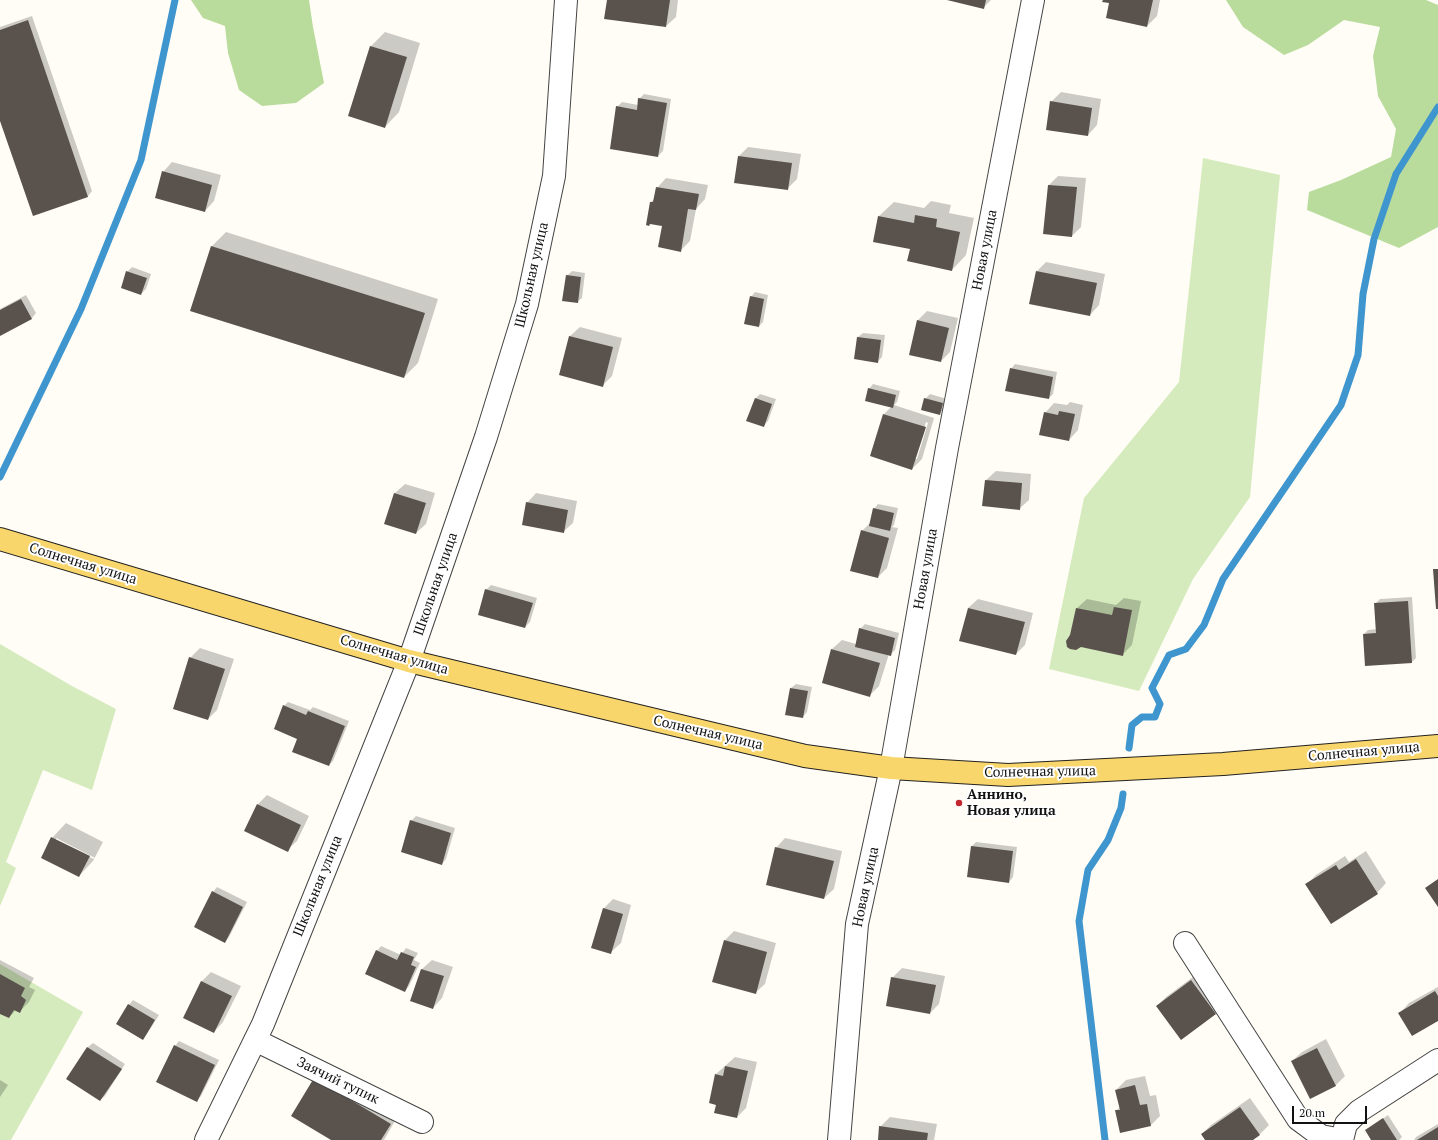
<!DOCTYPE html>
<meta charset="utf-8">
<style>
body{margin:0}
#map{position:relative;width:1438px;height:1140px;overflow:hidden;background:#fffdf5;font-family:"PT Serif",serif}
canvas{display:block}
.scale{position:absolute;left:1292px;top:1106px;width:75px;height:18px;box-sizing:border-box;border:2px solid #111;border-top:0;padding-left:5px;font-size:12px;line-height:14px;white-space:nowrap;color:#111;-webkit-text-stroke:3px #fff;paint-order:stroke}
</style>
<div id="map">
<canvas width="1438" height="1140"></canvas>
<div class="scale">20 m</div>
</div>
<script>
const ctx = document.querySelector('canvas').getContext('2d');
ctx.lineJoin = 'round';
function paint(path, color) {
  ctx.fillStyle = color;
  ctx.fill(path, 'evenodd');
}
function toPath(rows) {
  const path = new Path2D();
  for (const r of rows) {
    path.moveTo(r[0], r[1]);
    for (let i = 2; i < r.length; i += 2) path.lineTo(r[i], r[i + 1]);
  }
  return path;
}
function stroke(path, color, width, dash) {
  ctx.strokeStyle = color;
  ctx.lineWidth = width;
  ctx.lineCap = dash ? 'butt' : 'round';
  ctx.setLineDash(dash || []);
  ctx.stroke(path);
}
function drawText(font, color, halo, rows, align = 'center') {
  ctx.font = font + ' "PT Serif",serif';
  ctx.lineWidth = 4;
  ctx.setLineDash([]);
  ctx.textBaseline = 'middle';
  ctx.strokeStyle = halo;
  ctx.fillStyle = color;
  for (const [text, x, y, turn = 0] of rows) {
    ctx.save();
    ctx.translate(x, y);
    ctx.rotate((+turn || 0) * Math.PI / 180);
    ctx.textAlign = isNaN(turn) ? turn : align;
    if (halo) ctx.strokeText(text, 0, 0);
    ctx.fillText(text, 0, 0);
    ctx.restore();
  }
}
paint(toPath([
 [1203,158,1280,175,1250,497,1193,579,1139,691,1049,669,1084,498,1179,382],
 [0,644,72,686,116,709,92,790,43,770,6,862,16,868,0,906],
 [0,964,83,1012,11,1140,0,1140]
]), '#d5ebbd');
paint(toPath([
 [191,0,309,0,313,27,324,83,296,103,262,106,239,90,228,53,225,26,203,18],
 [1226,0,1426,0,1438,5,1438,227,1399,248,1307,210,1309,192,1341,180,1391,157,1396,129,1378,96,1373,56,1380,27,1344,20,1308,45,1284,55,1243,27]
]), '#b9dc9c');
paint(toPath([
 [608,0,678,0,676,17,666,26],
 [949,0,991,0,983,8],
 [1104,0,1160,0,1157,16,1147,26,1110,3],
 [32,16,92,191,88,196,33,215,0,118,0,27],
 [385,32,420,43,399,112,385,127,370,47],
 [1061,92,1101,99,1097,125,1088,135,1051,102],
 [644,94,671,99,663,151,658,156,617,107,622,102,638,105,639,99],
 [748,147,801,154,797,179,788,188,738,157],
 [172,162,221,175,214,201,205,211,163,172],
 [1058,176,1086,178,1081,227,1072,236,1049,185],
 [666,178,708,185,705,199,696,209,690,241,681,250,651,202,655,198,657,188],
 [931,201,951,205,949,213,974,218,966,255,952,270,911,248,874,241,879,216,894,202,924,208],
 [226,232,438,299,418,363,404,377,191,310,212,246],
 [1046,262,1105,274,1099,305,1090,315,1037,271],
 [132,267,151,274,146,289,141,294,127,272],
 [572,271,585,273,582,298,577,302,567,276],
 [755,292,768,295,763,322,759,326,751,297],
 [26,295,36,313,32,318,0,335,0,309],
 [927,311,958,318,950,352,941,361,917,321],
 [580,327,622,338,612,376,603,385,560,374,570,336],
 [863,333,885,335,882,357,877,362,855,358,858,337],
 [1015,364,1057,372,1053,394,1049,398,1011,369],
 [873,384,900,391,897,402,894,405,934,418,922,459,912,469,884,414,892,406,869,389],
 [926,422,928,423,917,459,915,459],
 [760,394,776,399,768,421,763,426,756,398],
 [930,394,947,399,944,409,939,414,925,399],
 [1070,402,1083,405,1078,430,1069,440,1045,413,1054,403,1067,405],
 [996,471,1031,474,1029,500,1019,509,986,480],
 [405,484,435,493,426,524,416,533,386,524,395,493],
 [536,493,577,501,573,523,563,532,527,503],
 [878,504,898,508,894,525,892,527,898,528,887,568,878,577,862,531,871,522,874,509],
 [491,585,537,598,530,622,525,627,486,590],
 [1412,597,1416,658,1412,662,1364,634,1368,630,1377,629,1375,604,1380,599],
 [1124,598,1141,601,1132,645,1123,654,1071,636,1077,608,1087,599,1116,605],
 [978,599,1033,613,1025,645,1016,654,968,608],
 [865,624,899,633,895,650,890,655,889,654,879,686,870,695,832,649,842,640,856,644,860,629],
 [200,648,234,659,217,710,208,719,190,658],
 [796,684,812,687,807,712,803,717,791,688],
 [288,702,310,710,313,707,349,721,333,761,329,765,284,706],
 [267,795,309,816,297,841,287,850,258,804],
 [416,816,455,828,446,859,442,864,411,821],
 [66,823,103,842,93,861,79,876,52,838],
 [56,838,95,858,94,859,56,841],
 [785,838,842,851,834,889,824,898,776,848],
 [976,842,1017,847,1013,877,1009,882,972,846],
 [1366,851,1386,883,1377,893,1307,884,1316,875,1345,856,1349,862],
 [217,887,247,902,229,937,225,942,213,892],
 [613,899,631,905,621,943,611,952,603,909],
 [734,931,776,943,765,984,755,993,725,940],
 [381,946,401,955,406,948,418,953,414,960,420,963,409,986,405,991,377,951],
 [0,960,34,978,29,987,35,990,29,1002,19,1012,16,1010,9,1017,0,1012],
 [432,960,453,967,442,998,433,1008,412,1000,422,969],
 [902,968,945,976,939,1004,930,1013,892,978],
 [1201,971,1225,1003,1216,1013,1181,1039,1157,1006,1166,997],
 [211,972,241,986,223,1022,214,1032,201,982],
 [1438,987,1438,1020,1400,1013,1409,1003],
 [133,1000,159,1015,147,1034,143,1039,129,1005],
 [1326,1039,1345,1076,1335,1086,1292,1061,1302,1052],
 [179,1041,219,1060,201,1096,197,1101,175,1046],
 [93,1043,125,1064,105,1096,100,1100,67,1079,88,1047],
 [735,1057,757,1062,746,1108,737,1117,717,1104,716,1074],
 [1145,1076,1150,1096,1156,1095,1160,1116,1151,1125,1116,1111,1120,1107,1116,1090,1126,1080],
 [315,1078,399,1114,384,1140,333,1140],
 [0,1080,8,1085,0,1097],
 [1250,1098,1269,1125,1259,1135,1251,1140,1206,1140,1202,1134,1211,1125],
 [1388,1115,1402,1137,1399,1140,1372,1140,1366,1131],
 [890,1117,937,1124,934,1140,879,1140,880,1127],
 [1438,1124,1438,1140,1414,1140,1416,1137]
]), '#0003');
stroke(toPath([
 [0,477,81,309,141,160,175,0],
 [1129,748,1132,725,1142,717,1155,717,1160,704,1152,688,1169,655,1186,649,1204,625,1223,579,1341,405,1358,355,1363,294,1374,239,1396,174,1438,107],
 [1105,1140,1079,921,1088,870,1108,840,1121,808,1123,794]
]), '#3f96cf', 7);
paint(toPath([
 [607,0,670,0,666,27,604,19],
 [947,0,986,0,984,9],
 [1103,0,1153,0,1147,27,1106,18,1109,3,1102,2],
 [28,20,88,197,33,216,0,121,0,30],
 [370,46,407,57,385,128,348,116],
 [638,98,667,103,658,157,610,149,616,106,637,110],
 [1050,101,1092,108,1088,136,1046,130],
 [738,156,792,163,788,190,734,183],
 [162,171,212,185,205,212,155,198],
 [1048,185,1077,187,1072,237,1043,234],
 [656,187,699,194,696,210,688,209,681,252,658,247,662,226,650,224,649,226,646,225,650,202,653,202],
 [915,215,937,219,936,227,960,232,952,271,907,261,910,249,873,242,878,216,914,223],
 [211,246,425,313,404,378,190,311],
 [126,271,147,278,141,295,121,288],
 [1036,271,1097,283,1090,316,1029,304],
 [566,275,581,277,578,303,562,301],
 [750,296,764,299,759,327,744,324],
 [21,299,32,319,0,336,0,310],
 [917,320,949,328,941,362,909,355],
 [569,336,613,347,603,387,559,375],
 [857,337,881,340,878,363,854,359],
 [1010,368,1053,377,1049,399,1005,391],
 [868,388,896,395,893,408,865,401],
 [755,398,772,404,764,427,746,421],
 [924,398,943,403,940,415,921,410],
 [1059,411,1075,414,1069,441,1039,435,1044,412,1058,415],
 [883,414,926,427,912,470,870,456],
 [985,480,1022,483,1020,510,982,506],
 [394,493,426,503,416,534,384,524],
 [526,502,568,510,564,533,522,525],
 [873,508,894,513,890,531,869,526],
 [861,530,889,538,878,578,850,571],
 [1433,569,1438,569,1438,609,1436,609],
 [485,589,533,603,525,628,478,615],
 [1408,601,1412,663,1365,666,1363,634,1376,633,1374,603],
 [1114,607,1132,610,1123,656,1081,647,1076,650,1070,649,1067,647,1066,641,1070,635,1076,608,1112,615],
 [968,608,1025,622,1016,655,959,641],
 [859,628,895,638,891,656,855,647],
 [831,649,880,663,870,697,822,683],
 [189,657,225,669,208,720,173,709],
 [790,688,808,691,803,718,785,715],
 [283,705,306,715,308,711,345,726,329,766,292,752,297,739,274,729],
 [257,804,301,825,288,852,244,831],
 [410,820,451,833,442,865,401,852],
 [51,837,90,856,79,877,41,858],
 [971,846,1013,851,1009,883,967,877],
 [775,847,834,861,824,899,766,885],
 [1356,859,1378,894,1331,924,1305,884,1336,865,1339,870],
 [1438,879,1438,907,1425,888],
 [212,891,243,907,225,943,194,927],
 [603,908,623,914,611,954,591,948],
 [724,940,767,952,756,994,712,982],
 [376,950,397,960,401,952,414,957,411,965,416,967,405,992,365,974],
 [421,969,444,976,433,1009,410,1001],
 [0,974,25,988,21,996,26,1000,20,1013,14,1010,9,1018,0,1014],
 [891,977,936,985,930,1014,886,1006],
 [1191,980,1216,1014,1181,1040,1156,1006],
 [201,981,232,996,214,1033,183,1018],
 [1435,991,1438,996,1438,1021,1412,1036,1398,1013],
 [128,1004,155,1020,143,1040,116,1024],
 [174,1045,215,1065,197,1102,156,1082],
 [87,1047,122,1069,100,1101,66,1079],
 [1317,1048,1336,1086,1310,1099,1291,1061],
 [725,1066,748,1071,737,1118,714,1113,716,1105,709,1103,715,1074,723,1076],
 [314,1078,391,1124,381,1140,331,1140,291,1116],
 [1135,1085,1140,1105,1147,1104,1151,1126,1120,1133,1115,1110,1120,1110,1115,1090],
 [1240,1107,1260,1135,1253,1140,1205,1140,1201,1134],
 [1383,1118,1397,1140,1371,1140,1365,1130],
 [879,1126,928,1133,927,1140,878,1140],
 [1438,1127,1438,1140,1417,1140]
]), '#5a524d');
const minor = toPath([
 [1185,943,1298,1119,1321,1136,1342,1140],
 [255,1040,422,1122],
 [206,1140,263,1024,409,661,486,437,527,304,554,176,566,0],
 [839,1140,857,924,891,768,947,448,1033,0],
 [1342,1140,1346,1124,1359,1111,1438,1060]
]);
const major = toPath([
 [0,539,409,661,805,756,891,768,1008,775,1223,764,1438,746]
]);
stroke(minor, '#444', 24);
stroke(major, '#222', 24);
stroke(minor, '#fff', 22);
stroke(major, '#f9d66b', 22);
for (const [x, y, r, color] of [
 [959,803,4,"#c4262e"]
]) {
  const dot = new Path2D();
  dot.arc(x, y, r, 0, 2 * Math.PI);
  ctx.fillStyle = color;
  ctx.fill(dot);
  stroke(dot, '#fff', 1.5);
}
drawText('14px', '#111', '#fff', [
 ["Новая улица",985,250,-79],
 ["Школьная улица",532,275,-77],
 ["Солнечная улица",83,564,17],
 ["Новая улица",926,569,-80],
 ["Школьная улица",436,584,-71],
 ["Солнечная улица",394,655,16],
 ["Солнечная улица",708,733,13],
 ["Солнечная улица",1364,752,-5],
 ["Солнечная улица",1040,772,-1],
 ["Школьная улица",318,886,-68],
 ["Новая улица",866,887,-78],
 ["Заячий тупик",338,1081,26]
]);
drawText('bold 14px', '#111', '#fff', [
 ["Аннино,",967,795],
 ["Новая улица",967,811]
], 'left');
</script>
